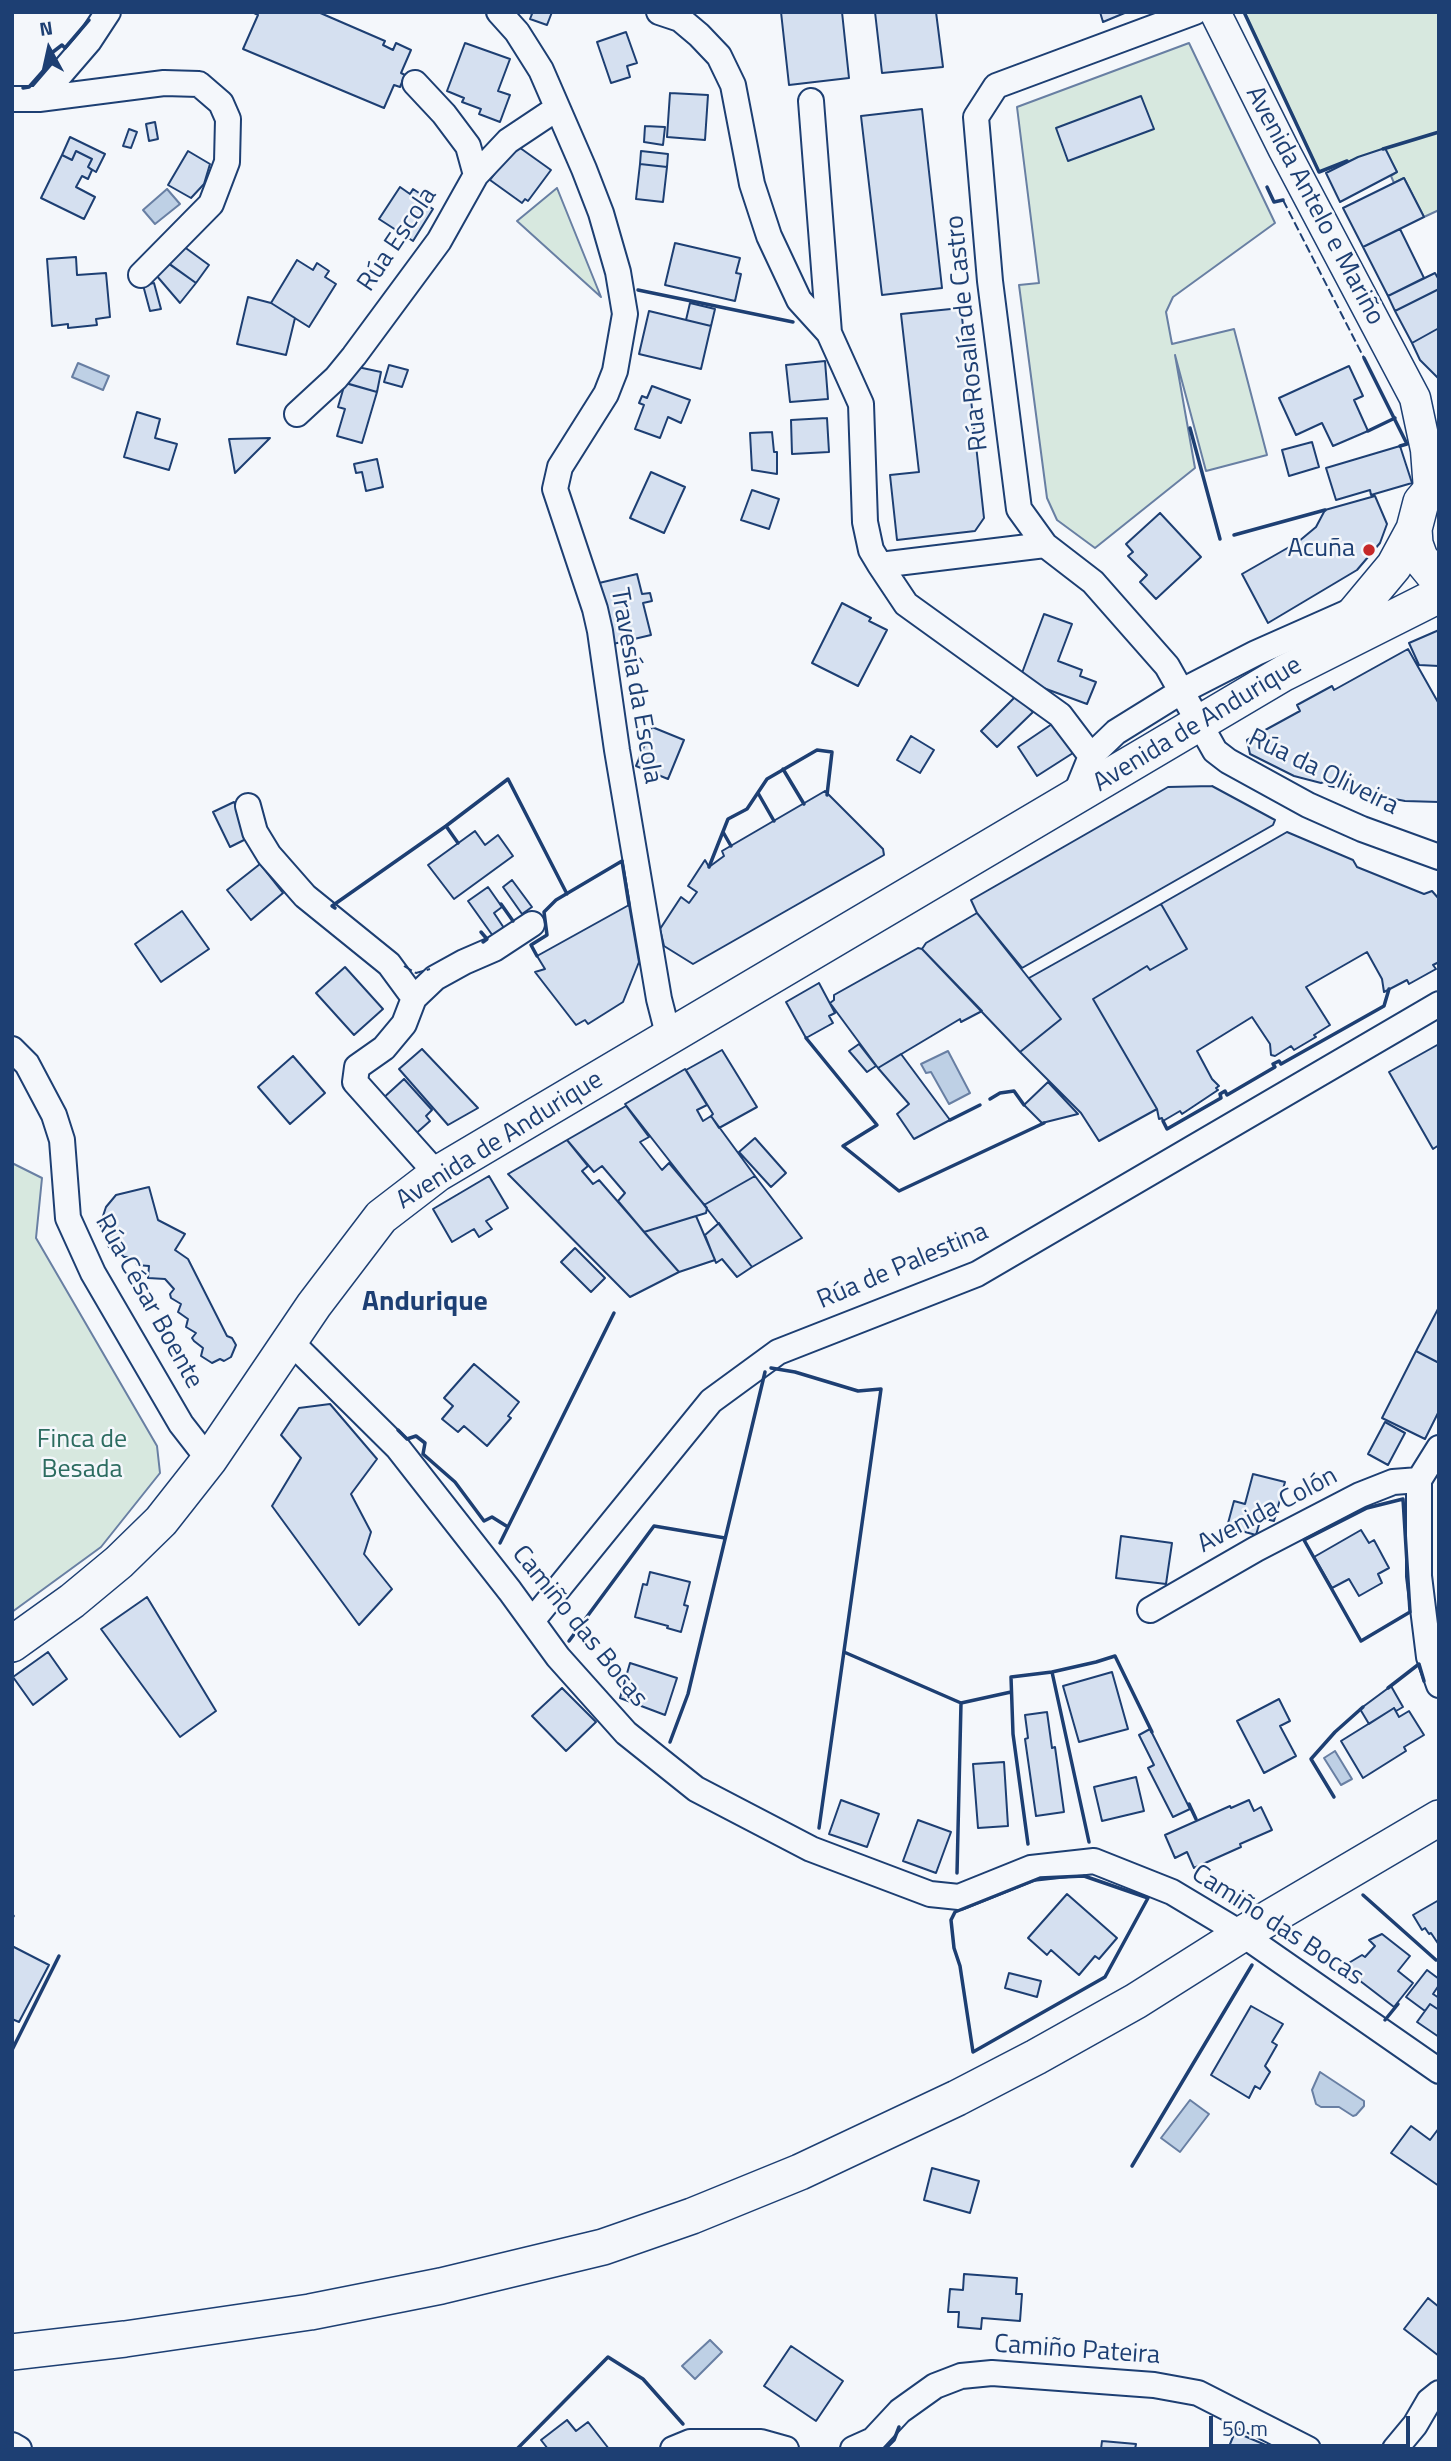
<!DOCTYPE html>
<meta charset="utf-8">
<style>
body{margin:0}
#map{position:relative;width:1451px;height:2461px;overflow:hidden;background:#f4f7fb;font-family:"Titillium Web",sans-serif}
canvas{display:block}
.frame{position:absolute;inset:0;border:14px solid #1d3f73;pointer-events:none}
.north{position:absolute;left:14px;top:14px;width:70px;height:70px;-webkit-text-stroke:5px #f4f7fb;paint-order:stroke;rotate:352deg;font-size:19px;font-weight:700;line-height:28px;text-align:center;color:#1d3f73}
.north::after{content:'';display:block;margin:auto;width:24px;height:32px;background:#1d3f73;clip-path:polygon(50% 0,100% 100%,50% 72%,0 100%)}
.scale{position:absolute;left:1209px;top:2416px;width:201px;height:32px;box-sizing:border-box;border:4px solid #1d3f73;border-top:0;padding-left:9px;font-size:21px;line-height:24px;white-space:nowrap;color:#1d3f73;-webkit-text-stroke:5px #f4f7fb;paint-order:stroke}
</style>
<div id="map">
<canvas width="1451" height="2461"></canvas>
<div class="frame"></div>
<div class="north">N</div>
<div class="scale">50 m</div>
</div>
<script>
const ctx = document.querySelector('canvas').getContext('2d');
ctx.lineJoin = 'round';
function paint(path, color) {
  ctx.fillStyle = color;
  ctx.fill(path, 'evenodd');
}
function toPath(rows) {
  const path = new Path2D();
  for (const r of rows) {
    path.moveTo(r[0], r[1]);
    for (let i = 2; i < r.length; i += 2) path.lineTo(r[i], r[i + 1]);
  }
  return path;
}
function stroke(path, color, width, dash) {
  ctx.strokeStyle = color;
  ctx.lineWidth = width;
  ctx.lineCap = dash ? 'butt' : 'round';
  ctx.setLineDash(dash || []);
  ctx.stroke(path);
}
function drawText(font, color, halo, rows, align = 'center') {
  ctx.font = font + ' "Titillium Web",sans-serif';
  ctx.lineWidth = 5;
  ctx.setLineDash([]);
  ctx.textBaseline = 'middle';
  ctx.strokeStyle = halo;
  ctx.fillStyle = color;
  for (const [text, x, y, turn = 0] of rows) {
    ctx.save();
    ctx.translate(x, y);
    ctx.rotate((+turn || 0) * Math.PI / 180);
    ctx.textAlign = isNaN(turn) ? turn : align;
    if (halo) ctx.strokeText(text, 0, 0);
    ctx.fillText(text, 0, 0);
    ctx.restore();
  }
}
const green = toPath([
 [1244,12,1439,12,1439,210,1424,217,1404,178,1394,183,1391,176,1397,172,1384,149,1319,172,1244,12],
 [1189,43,1275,223,1173,297,1166,312,1172,344,1234,329,1267,455,1206,471,1175,355,1195,468,1095,548,1057,520,1047,498,1019,285,1039,283,1017,107,1189,43],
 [557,188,601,297,517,221,557,188],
 [12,1163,42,1178,36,1238,157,1446,160,1473,101,1547,12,1612,12,1163]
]);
paint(green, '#d7e8df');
stroke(green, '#687fa3', 2);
const water = toPath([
 [167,189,180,204,155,224,143,210,167,189],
 [78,363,109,376,103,390,72,377,78,363],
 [948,1051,970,1093,949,1104,931,1072,926,1073,921,1064,948,1051],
 [1335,1751,1352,1779,1341,1785,1324,1758,1335,1751],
 [1320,2072,1364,2101,1364,2106,1356,2115,1353,2116,1339,2107,1321,2107,1316,2104,1312,2090,1320,2072],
 [1190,2100,1209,2114,1180,2152,1161,2138,1190,2100],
 [710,2340,722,2352,695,2379,682,2366,710,2340]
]);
paint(water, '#bed0e5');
stroke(water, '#687fa3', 2);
const building = toPath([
 [252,12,318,12,385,41,383,45,393,50,396,43,411,50,401,73,405,75,400,87,394,85,384,108,243,49,258,15,252,12],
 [528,12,552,12,547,25,530,19,532,14,528,12],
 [781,12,842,12,849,78,789,85,781,12],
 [875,12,936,12,943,67,882,73,875,12],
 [1100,12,1127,12,1103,22,1100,12],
 [626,32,637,63,627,66,630,77,611,83,597,42,626,32],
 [465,43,510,59,498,91,510,95,500,122,479,114,481,109,462,102,464,98,447,91,465,43],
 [670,93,708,95,705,140,667,137,670,93],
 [1141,96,1154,129,1068,161,1056,128,1141,96],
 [922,109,942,288,882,295,861,116,922,109],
 [155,122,158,139,149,141,146,124,155,122],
 [645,126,665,127,663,145,644,142,645,126],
 [129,129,137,132,131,148,123,146,129,129],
 [70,137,105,154,96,172,88,167,92,159,76,151,72,160,62,155,70,137],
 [516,145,551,170,528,201,525,199,522,203,490,180,516,145],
 [1385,148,1397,172,1340,202,1326,173,1358,157,1385,148],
 [76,151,92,159,88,167,92,170,88,179,82,176,76,187,95,197,84,219,41,198,62,155,72,160,76,151],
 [188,151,210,164,204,184,191,198,168,185,188,151],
 [641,151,668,154,667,167,640,164,641,151],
 [640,164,667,167,663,202,636,199,640,164],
 [1404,178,1424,217,1363,247,1343,208,1404,178],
 [400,187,410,194,413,189,425,197,422,202,433,209,413,241,379,219,400,187],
 [1400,229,1424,278,1388,296,1363,247,1400,229],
 [675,243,740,258,736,273,741,274,735,301,665,285,675,243],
 [183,246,209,265,196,283,169,264,183,246],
 [76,257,77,275,106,273,110,317,96,319,97,325,68,328,68,324,52,326,47,259,76,257],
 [297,260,313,270,317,263,329,271,325,277,336,284,309,327,271,303,297,260],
 [167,262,196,283,180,303,156,275,167,262],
 [1435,273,1439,280,1439,289,1395,311,1388,296,1435,273],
 [154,283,161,309,150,311,143,285,154,283],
 [1439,289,1439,328,1412,343,1395,311,1439,289],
 [248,297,271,303,295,318,286,355,237,344,248,297],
 [690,303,715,309,711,326,686,320,690,303],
 [961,308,984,518,975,531,897,540,890,475,919,472,901,314,961,308],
 [649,311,711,326,701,369,639,354,649,311],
 [1439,328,1439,379,1420,360,1412,343,1439,328],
 [825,361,828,399,790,402,786,365,825,361],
 [389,365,408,370,402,387,384,382,389,365],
 [353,366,381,372,377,392,339,381,353,366],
 [1349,366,1363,396,1354,400,1368,431,1333,446,1322,423,1296,435,1279,398,1349,366],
 [345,383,377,392,362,443,337,436,345,409,338,407,345,383],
 [652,386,690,400,681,423,668,417,660,438,635,429,644,405,639,403,642,396,647,398,652,386],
 [137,412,160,419,155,438,177,444,169,470,124,457,137,412],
 [827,418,829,452,792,454,791,420,827,418],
 [772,432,774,452,777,452,777,474,752,470,750,433,772,432],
 [270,438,235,473,229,439,270,438],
 [1312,442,1319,467,1289,476,1282,450,1312,442],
 [1400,446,1412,483,1371,495,1370,490,1336,500,1326,468,1400,446],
 [377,459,383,487,366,491,362,472,356,473,354,464,377,459],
 [651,472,685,487,664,533,630,518,651,472],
 [752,490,779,499,769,529,741,520,752,490],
 [1375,496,1387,524,1380,543,1357,570,1268,623,1242,574,1298,542,1316,527,1325,510,1375,496],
 [1160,513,1201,557,1156,599,1140,582,1147,575,1128,556,1133,552,1126,544,1160,513],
 [637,574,642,594,650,593,652,601,643,603,651,635,613,644,599,583,637,574],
 [842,603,871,618,869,621,887,630,858,686,812,663,842,603],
 [1044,614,1072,624,1058,661,1082,670,1080,676,1096,682,1087,704,1038,686,1022,673,1044,614],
 [1439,630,1439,666,1419,665,1409,643,1439,630],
 [1408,649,1439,704,1439,802,1405,801,1329,786,1327,781,1321,783,1294,776,1250,754,1247,740,1300,711,1297,705,1332,686,1334,690,1408,649],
 [1016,696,1033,712,997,747,981,731,1016,696],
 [1052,724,1073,753,1037,776,1018,747,1052,724],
 [652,727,684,740,668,779,636,766,652,727],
 [911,736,934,750,920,773,897,760,911,736],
 [1212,786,1275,820,1273,825,1022,968,977,913,971,900,1168,787,1212,786],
 [825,791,883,849,884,855,693,964,664,946,660,929,681,897,689,903,697,892,688,886,705,860,709,867,724,856,722,851,825,791],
 [234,802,250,837,230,847,213,812,234,802],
 [475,831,485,845,498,835,513,856,454,899,428,865,475,831],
 [1287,832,1353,860,1357,867,1424,894,1432,891,1439,899,1439,962,1433,965,1436,969,1409,984,1407,980,1384,992,1382,979,1367,952,1306,987,1330,1025,1314,1035,1316,1037,1294,1050,1291,1046,1275,1056,1271,1055,1270,1044,1252,1017,1197,1051,1212,1079,1219,1086,1216,1088,1218,1090,1182,1114,1180,1111,1163,1121,1162,1118,1159,1119,1157,1109,1093,999,1147,966,1150,970,1187,949,1161,904,1287,832],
 [260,864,283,893,251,920,227,890,260,864],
 [512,880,532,907,522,914,503,887,512,880],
 [488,887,502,907,494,913,504,928,493,936,468,901,488,887],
 [1161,904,1187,949,1150,970,1147,966,1093,999,1157,1109,1099,1141,1081,1113,1020,1052,1061,1019,1029,978,1161,904],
 [629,905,639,962,623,1002,588,1024,585,1020,576,1025,535,972,545,969,537,956,629,905],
 [182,911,209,949,161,982,135,944,182,911],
 [977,913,1061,1019,1020,1052,922,949,926,943,977,913],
 [918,948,922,949,982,1011,961,1022,960,1019,878,1068,830,1003,834,1000,834,995,918,948],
 [345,967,383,1009,354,1035,316,993,345,967],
 [819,983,835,1013,829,1016,833,1023,806,1038,786,1002,819,983],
 [859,1044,876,1066,867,1072,849,1051,859,1044],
 [1439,1044,1439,1145,1433,1149,1389,1072,1439,1044],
 [422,1049,478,1108,448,1125,399,1069,422,1049],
 [722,1050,757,1107,719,1128,711,1116,713,1114,686,1070,722,1050],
 [901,1054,950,1120,914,1139,897,1114,909,1104,878,1068,901,1054],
 [293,1056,325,1093,290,1124,258,1087,293,1056],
 [685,1069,707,1105,697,1110,703,1121,711,1116,755,1176,704,1205,625,1104,685,1069],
 [404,1079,432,1110,426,1116,430,1121,412,1137,380,1101,404,1079],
 [1048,1082,1078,1114,1042,1123,1024,1105,1048,1082],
 [626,1106,649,1137,640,1142,662,1170,669,1163,707,1208,706,1213,644,1232,618,1201,625,1193,602,1166,594,1172,567,1140,626,1106],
 [755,1138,786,1173,771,1187,739,1152,755,1138],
 [567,1140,588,1166,582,1171,593,1184,599,1180,679,1272,630,1297,508,1174,567,1140],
 [489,1176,508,1208,486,1221,492,1229,479,1237,474,1229,452,1242,433,1209,489,1176],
 [755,1176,802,1238,752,1267,704,1205,755,1176],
 [149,1187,158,1220,185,1234,175,1250,188,1259,227,1336,232,1338,236,1345,231,1357,224,1361,220,1359,212,1363,201,1356,203,1348,194,1341,192,1338,196,1333,186,1327,188,1319,178,1312,181,1304,171,1298,170,1294,174,1289,165,1279,148,1278,149,1266,137,1265,135,1257,124,1257,121,1254,121,1248,110,1248,108,1246,108,1239,100,1225,106,1207,116,1195,149,1187],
 [696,1216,715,1260,679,1272,644,1232,696,1216],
 [719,1223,752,1267,737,1277,722,1259,716,1263,705,1235,719,1223],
 [575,1248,605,1278,591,1292,561,1262,575,1248],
 [1439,1307,1439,1363,1416,1351,1439,1307],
 [1416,1351,1439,1363,1439,1411,1425,1439,1382,1418,1416,1351],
 [474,1364,519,1402,508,1416,511,1418,487,1446,464,1426,458,1432,442,1419,453,1406,444,1398,474,1364],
 [330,1404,377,1459,351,1494,371,1532,364,1554,392,1589,359,1625,272,1506,301,1458,281,1435,299,1408,330,1404],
 [1385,1422,1405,1433,1388,1465,1368,1454,1385,1422],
 [1253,1474,1285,1482,1274,1521,1261,1518,1256,1535,1227,1527,1234,1501,1245,1504,1253,1474],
 [1361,1530,1369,1543,1374,1540,1389,1568,1378,1574,1382,1583,1359,1596,1349,1579,1332,1588,1314,1557,1361,1530],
 [1121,1536,1172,1543,1166,1584,1116,1578,1121,1536],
 [650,1572,690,1582,684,1605,688,1606,681,1632,667,1628,668,1626,635,1617,643,1584,647,1585,650,1572],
 [147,1597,216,1711,180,1737,101,1629,147,1597],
 [48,1652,67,1679,33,1705,13,1677,48,1652],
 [630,1663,677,1678,665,1715,620,1698,630,1663],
 [1112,1672,1128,1729,1079,1742,1063,1686,1112,1672],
 [1391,1686,1403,1707,1396,1711,1394,1708,1369,1724,1360,1709,1391,1686],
 [562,1688,596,1722,566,1751,532,1716,562,1688],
 [1279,1699,1290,1721,1280,1726,1296,1756,1264,1773,1237,1721,1279,1699],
 [1394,1708,1399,1717,1409,1711,1424,1735,1404,1747,1406,1751,1363,1778,1341,1741,1394,1708],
 [1047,1712,1052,1748,1055,1747,1064,1812,1036,1816,1025,1739,1028,1738,1025,1715,1047,1712],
 [1150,1729,1190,1809,1173,1817,1148,1768,1154,1765,1139,1735,1150,1729],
 [1004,1762,1008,1826,978,1828,973,1764,1004,1762],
 [1136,1777,1144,1811,1102,1821,1094,1787,1136,1777],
 [841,1800,879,1814,867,1847,829,1834,841,1800],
 [1249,1800,1254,1811,1261,1807,1272,1830,1240,1844,1241,1847,1194,1868,1187,1852,1175,1858,1165,1835,1230,1806,1231,1808,1249,1800],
 [918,1820,951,1832,936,1873,903,1861,918,1820],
 [1067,1894,1117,1938,1099,1959,1095,1956,1079,1975,1051,1950,1047,1955,1028,1938,1067,1894],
 [1439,1900,1439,1945,1431,1933,1429,1934,1425,1928,1422,1930,1413,1915,1439,1900],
 [1382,1934,1410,1956,1398,1971,1413,1983,1394,2007,1342,1967,1362,1955,1365,1957,1375,1946,1369,1940,1382,1934],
 [12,1946,49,1965,19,2022,12,2019,12,1946],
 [1427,1970,1439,1979,1439,1985,1433,1994,1439,1998,1439,2010,1430,2004,1425,2011,1406,1997,1427,1970],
 [1009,1973,1041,1981,1037,1997,1005,1988,1009,1973],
 [1430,2004,1439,2010,1439,2037,1417,2022,1430,2004],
 [1251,2006,1283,2024,1272,2042,1277,2045,1265,2066,1270,2072,1260,2089,1255,2086,1249,2098,1211,2075,1251,2006],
 [1411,2126,1430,2140,1439,2128,1439,2186,1391,2153,1411,2126],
 [932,2168,979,2181,970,2213,924,2200,932,2168],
 [964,2274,1017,2278,1016,2294,1022,2294,1020,2321,982,2318,981,2329,958,2327,959,2312,948,2312,950,2289,963,2290,964,2274],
 [1428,2298,1439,2307,1439,2356,1404,2329,1428,2298],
 [791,2346,843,2381,816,2421,764,2386,791,2346],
 [567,2420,576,2431,588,2422,609,2449,548,2449,541,2440,567,2420],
 [1235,2432,1275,2449,1228,2449,1235,2432],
 [1102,2441,1136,2444,1135,2449,1101,2449,1102,2441]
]);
paint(building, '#d5e0f0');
stroke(building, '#1d3f73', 2);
const minor = toPath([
 [499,12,517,32,541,70,584,169,601,213,618,272,625,314,615,371,606,394,560,467,555,489,595,609,600,631,617,750,659,999,669,1038],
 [659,12,680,19,699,35,719,56,733,85,752,184,769,236,799,300,829,333],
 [1195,12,996,86,976,117,990,281,1019,509,1045,545,1093,582,1167,666,1215,751,1228,761,1308,805,1362,829,1439,857],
 [415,83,444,114,468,146,476,175],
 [12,99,39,99,89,41,108,12],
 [39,99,164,83,199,84,221,103,228,119,227,162,211,204,141,275],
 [811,101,829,333,861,404,865,522,871,550,880,565,1045,545],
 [297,414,336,378,354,356,439,241,476,175,508,141,556,109],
 [880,565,906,604,1060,715,1091,756],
 [1074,798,1091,756,1116,732,1182,691,1256,653,1353,610],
 [248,806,255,832,269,855,305,896,389,964,414,998],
 [12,1049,27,1064,54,1115,62,1140,68,1218,93,1273,181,1424,209,1460],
 [437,1174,355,1082,357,1067,384,1048,404,1024,414,998,435,978,464,962,494,949,532,924],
 [291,1342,398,1448,510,1591,558,1657,626,1733,696,1789,811,1849,930,1894,959,1897,1031,1868,1094,1861,1172,1892,1242,1934,1439,2071],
 [1439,1448,1419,1480,1419,1576,1429,1657,1439,1685],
 [1150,1610,1256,1549,1360,1495,1393,1482,1419,1480],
 [532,1621,711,1401,778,1352,977,1274,1439,1004],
 [12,2445,19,2449],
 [673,2449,690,2442,761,2442,786,2449],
 [853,2449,873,2440,900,2411,935,2386,961,2376,992,2373,1154,2385,1198,2393,1308,2449],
 [1395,2449,1415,2425,1429,2401,1439,2393]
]);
const tertiary = toPath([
 [1215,12,1284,150,1415,398,1426,450,1429,490]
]);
const secondary = toPath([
 [1439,481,1421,502,1414,529,1415,544,1420,558,1439,581],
 [1329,644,1394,566,1414,529],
 [12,1644,72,1601,119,1562,161,1521,209,1460,314,1305,381,1217,437,1174,1284,673,1439,595],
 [12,2352,125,2339,310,2312,441,2286,603,2247,692,2216,800,2172,957,2098,1036,2057,1136,2001,1242,1934,1439,1818]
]);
stroke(minor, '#1d3f73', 28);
stroke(tertiary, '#1d3f73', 33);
stroke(secondary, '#1d3f73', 38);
stroke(minor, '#f4f7fb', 24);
stroke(tertiary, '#f4f7fb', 30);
stroke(secondary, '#f4f7fb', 35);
stroke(toPath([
 [1283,200,1364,358],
 [404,966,416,973,430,969]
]), '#1d3f73', 2, [9, 3.5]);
stroke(toPath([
 [1244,12,1319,172,1347,161],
 [23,88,29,87,52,61,49,55,62,45,65,48,89,20],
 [1383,149,1439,132],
 [1267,187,1274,202,1283,200],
 [638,290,793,322],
 [1364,358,1407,444,1400,446],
 [1190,428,1220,539],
 [1368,431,1395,418],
 [1234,535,1325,510],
 [783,769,804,804],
 [758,793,774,821],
 [446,826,458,843],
 [723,832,731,846],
 [709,867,728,819,747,809,767,779,817,750,832,752,827,795],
 [501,904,513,921],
 [335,908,332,906,446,826,508,779,567,894],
 [481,932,487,939,483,942],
 [537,956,531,945,547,935,544,912,556,900,622,861,629,905],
 [806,1038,877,1125,843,1146,899,1191,1044,1123],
 [990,1099,1000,1093,1014,1091,1024,1105],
 [950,1120,980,1105],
 [1163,1121,1167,1129,1221,1098,1220,1094,1225,1091,1227,1095,1275,1067,1273,1064,1279,1061,1281,1064,1384,1006,1389,989],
 [771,1368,795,1372,858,1391,881,1389,819,1828],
 [398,1430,407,1439,416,1436,425,1443,423,1454,455,1482,484,1521,492,1517,508,1527],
 [1403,1499,1410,1612,1361,1641,1304,1540,1367,1508,1403,1499],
 [500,1543,614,1313],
 [569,1641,654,1526,725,1538],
 [844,1652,961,1703,1011,1692],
 [1052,1672,1096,1662,1115,1656,1152,1732],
 [1388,1688,1419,1664,1424,1681],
 [670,1742,688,1694,765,1372],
 [1334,1797,1311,1759,1335,1732,1363,1707],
 [1189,1804,1196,1819],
 [1028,1844,1013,1734,1011,1677,1052,1672,1089,1842],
 [957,1873,961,1703],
 [1084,1876,1148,1898,1105,1977,973,2052,960,1966,954,1948,951,1920,955,1912,1040,1878,1084,1876],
 [1363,1895,1436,1960],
 [12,1917,13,1916],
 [1385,2020,1398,2004],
 [12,2050,59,1956],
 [1132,2166,1252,1965],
 [517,2449,608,2357,643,2379,683,2424],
 [885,2449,894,2440,899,2427]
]), '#1d3f73', 3.5);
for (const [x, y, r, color] of [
 [1369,550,7,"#c62828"]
]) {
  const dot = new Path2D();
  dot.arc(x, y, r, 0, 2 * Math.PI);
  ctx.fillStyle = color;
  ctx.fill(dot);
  stroke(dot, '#f4f7fb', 2.5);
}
drawText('26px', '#1d3f73', '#f4f7fb', [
 ["Avenida Antelo e Mariño",1314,206,62],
 ["Rúa Escola",398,240,-56],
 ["Rúa Rosalía de Castro",968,333,-96],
 ["Travesía da Escola",635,686,80],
 ["Avenida de Andurique",1198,725,-31],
 ["Rúa da Oliveira",1323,773,26],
 ["Avenida de Andurique",500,1141,-32],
 ["Rúa de Palestina",903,1267,-23],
 ["Rúa César Boente",148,1302,61],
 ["Avenida Colón",1268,1511,-28],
 ["Camiño das Bocas",579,1627,51],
 ["Camiño das Bocas",1277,1926,33],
 ["Camiño Pateira",1077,2351,4]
]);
drawText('26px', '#1d3f73', '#f4f7fb', [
 ["Acuña",1355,550]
], 'right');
drawText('26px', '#2c6c60', '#f4f7fb', [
 ["Finca de",82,1441],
 ["Besada",82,1471]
]);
drawText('bold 28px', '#1d3f73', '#f4f7fb', [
 ["Andurique",425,1303]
]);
</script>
